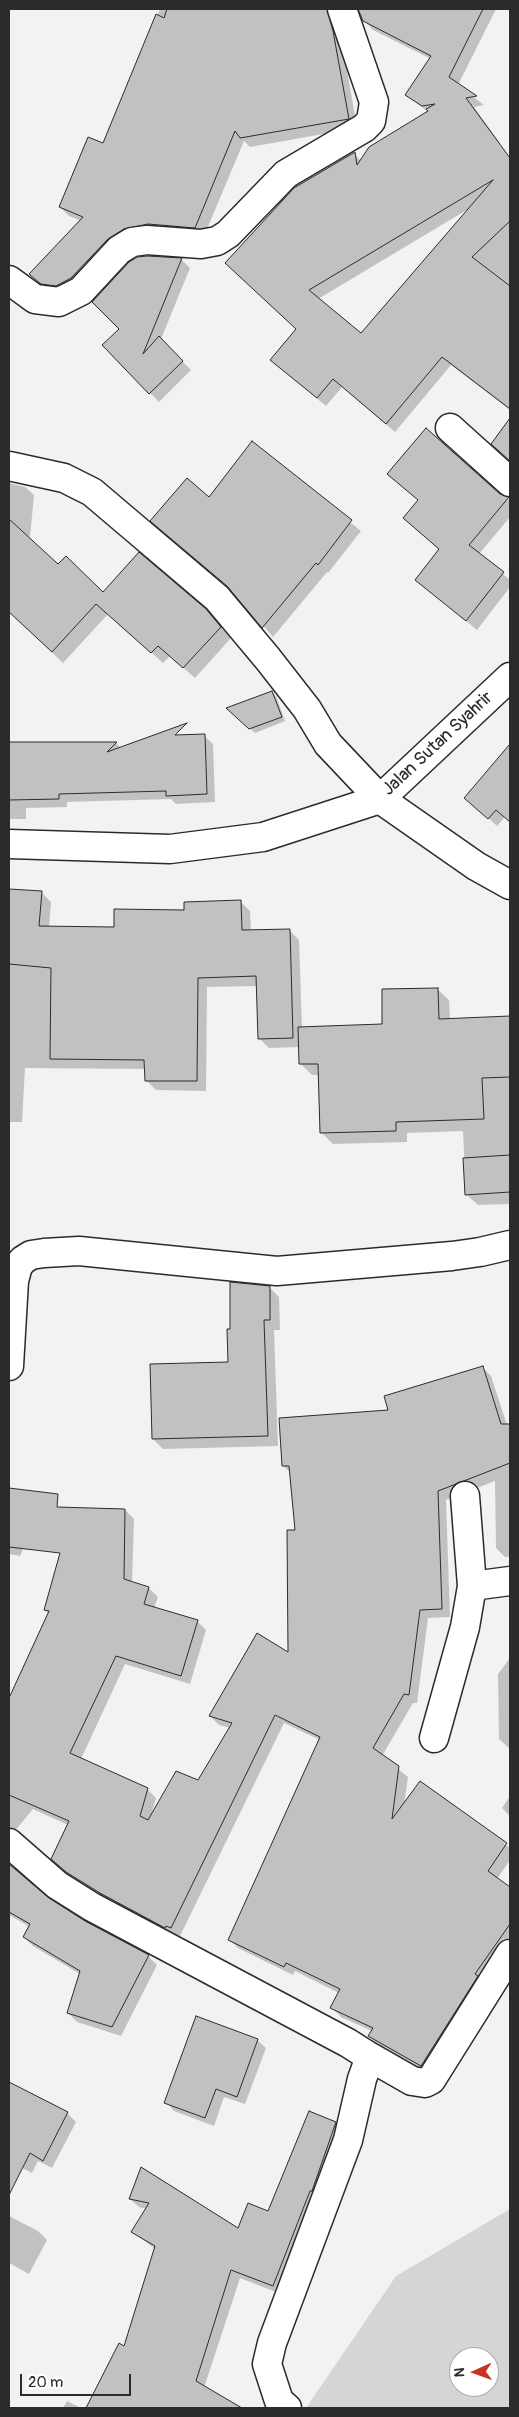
<!DOCTYPE html>
<style>
body{margin:0}
#map{position:relative;width:519px;height:2417px;overflow:hidden;background:#f2f2f2;font-family:Pangolin,sans-serif}
canvas{display:block}
.frame{position:absolute;inset:0;border:10px solid #2b2b2b;pointer-events:none}
.north{position:absolute;left:449px;top:2347px;width:50px;height:50px;box-sizing:border-box;background:#fff;border:1px solid #aaa;border-radius:50%;rotate:268deg;font-size:14px;font-weight:700;line-height:20px;text-align:center;color:#2b2b2b}
.north::after{content:'';display:block;margin:auto;width:18px;height:22px;background:#c8321e;clip-path:polygon(50% 0,100% 100%,50% 72%,0 100%)}
.scale{position:absolute;left:20px;top:2374px;width:111px;height:22px;box-sizing:border-box;border:2px solid #2b2b2b;border-top:0;padding-left:6px;font-size:15px;line-height:18px;white-space:nowrap;color:#2b2b2b;-webkit-text-stroke:4px #fff;paint-order:stroke}
</style>
<div id="map">
<canvas width="519" height="2417"></canvas>
<div class="frame"></div>
<div class="north">N</div>
<div class="scale">20 m</div>
</div>
<script>
const ctx = document.querySelector('canvas').getContext('2d');
ctx.lineJoin = 'round';
function paint(path, color) {
  ctx.fillStyle = color;
  ctx.fill(path, 'evenodd');
}
function toPath(rows) {
  const path = new Path2D();
  for (const r of rows) {
    path.moveTo(r[0], r[1]);
    for (let i = 2; i < r.length; i += 2) path.lineTo(r[i], r[i + 1]);
  }
  return path;
}
function stroke(path, color, width, dash) {
  ctx.strokeStyle = color;
  ctx.lineWidth = width;
  ctx.lineCap = dash ? 'butt' : 'round';
  ctx.setLineDash(dash || []);
  ctx.stroke(path);
}
function drawText(font, color, halo, rows, align = 'center') {
  ctx.font = font + ' Pangolin,sans-serif';
  ctx.lineWidth = 5;
  ctx.setLineDash([]);
  ctx.textBaseline = 'middle';
  ctx.strokeStyle = halo;
  ctx.fillStyle = color;
  for (const [text, x, y, turn = 0] of rows) {
    ctx.save();
    ctx.translate(x, y);
    ctx.rotate((+turn || 0) * Math.PI / 180);
    ctx.textAlign = isNaN(turn) ? turn : align;
    if (halo) ctx.strokeText(text, 0, 0);
    ctx.fillText(text, 0, 0);
    ctx.restore();
  }
}
paint(toPath([
 [510,2209,510,2408,306,2408,396,2276],
 [459,2357,489,2357,489,2387,459,2387]
]), '#d5d5d5');
paint(toPath([
 [160,9,338,9,342,41,357,128,250,147,244,141,204,236,158,233,80,287,51,293,30,274,82,221,69,216,60,207,104,145],
 [359,9,496,9,458,85,484,105,474,107,500,143,497,146,510,164,510,410,451,365,395,432,342,387,326,406,281,369,298,329,236,272,354,154,361,161,428,112,407,95,431,59,373,30,364,20],
 [470,208,361,335,318,299],
 [138,258,182,260,190,268,159,344,165,344,191,370,159,402,104,345,121,329],
 [252,443,361,531,328,573,327,572,273,637,233,591,209,499],
 [9,483,25,487,34,495,30,537,9,535],
 [499,495,510,501,510,517,479,554,510,580,510,587,477,630,417,580],
 [27,538,58,566,103,594,205,610,231,638,195,678,170,656,163,663,108,614,63,663,9,611,9,558],
 [272,692,276,696,285,721,255,733,228,708],
 [204,736,213,744,215,802,176,804,171,799,67,802,67,807,26,808,26,819,9,819,9,743,116,743,121,748],
 [510,747,510,822,505,817,497,826,466,798],
 [9,890,42,893,51,902,49,928,115,928,185,911,240,901,250,911,251,931,289,930,299,940,302,1028,383,1026,437,989,449,1000,450,1019,510,1017,510,1204,478,1205,466,1194,463,1131,407,1133,407,1142,333,1144,321,1132,319,1075,312,1075,301,1064,300,1047,269,1048,259,1038,258,986,207,987,206,1091,156,1090,146,1080,146,1069,25,1068,22,1122,9,1122],
 [269,1287,279,1297,280,1330,274,1330,278,1446,163,1449,153,1439,229,1363,232,1330],
 [482,1367,491,1376,507,1425,510,1425,510,1557,505,1557,496,1548,495,1481,446,1500,450,1617,428,1618,417,1703,413,1703,382,1756,408,1777,404,1805,420,1783,510,1848,510,1860,497,1879,510,1889,510,1945,430,2075,378,2045,369,2036,372,2031,341,2017,332,2008,339,1993,295,1971,293,1975,238,1948,230,1940,320,1740,284,1723,180,1936,175,1934,174,1936,110,1902,77,1881,62,1868,68,1825,33,1809,9,1838,9,1700,49,1614,45,1610,125,1510,134,1519,132,1583,149,1588,158,1597,154,1608,197,1621,206,1630,190,1684,125,1664,81,1759,147,1789,156,1798,151,1816,199,1782,230,1728,219,1725,210,1716,289,1654,296,1531,291,1473,283,1466,390,1411],
 [9,1489,35,1492,44,1501,20,1556,9,1554],
 [510,1658,510,1749,499,1739,498,1674],
 [510,1796,510,1816,502,1808],
 [9,1865,48,1899,84,1922,148,1956,157,1965,121,2036,77,2022,68,2013,80,1974,33,1946,24,1937,30,1927,9,1915],
 [257,2040,266,2048,245,2104,224,2097,214,2126,174,2111,166,2102],
 [9,2083,67,2113,76,2122,52,2168,38,2161,32,2173,9,2161],
 [335,2123,344,2131,281,2294,240,2278,204,2388,231,2408,144,2408,135,2404,133,2408,87,2408,119,2345,125,2348,155,2249,133,2232,147,2209,139,2207,130,2199,141,2169,239,2230,269,2213],
 [9,2216,38,2231,47,2240,29,2274,9,2263],
 [67,2401,81,2408,63,2408]
]), '#0003');
const building = toPath([
 [167,9,327,9,333,31,349,119,240,138,235,131,195,228,148,224,124,229,108,239,71,278,56,286,41,284,29,274,83,217,59,207,88,137,103,143,156,14,164,18,167,9],
 [358,9,483,9,449,77,477,96,466,98,510,158,510,221,472,257,510,286,510,409,442,357,386,424,333,379,317,398,270,360,296,329,225,263,294,188,355,152,357,165,369,147,428,111,426,109,435,104,422,106,405,95,431,56,363,21,358,9],
 [493,180,361,333,309,290,493,180],
 [147,256,182,258,143,354,159,336,183,361,149,394,102,345,119,329,92,302,129,262,137,257,147,256],
 [510,418,510,461,491,444,510,418],
 [426,428,500,494,509,497,469,545,504,572,466,621,415,580,439,549,403,518,418,500,387,474,426,428],
 [252,441,352,520,318,565,316,563,262,628,227,586,150,521,187,478,209,497,252,441],
 [9,519,58,564,66,556,103,592,139,552,206,609,221,627,183,668,158,646,151,653,96,604,52,652,9,612,9,519],
 [272,691,282,717,249,729,226,708,272,691],
 [187,723,175,735,205,734,207,794,166,796,166,791,59,794,59,799,9,800,9,742,117,742,107,752,187,723],
 [510,744,510,822,496,810,488,819,464,798,510,744],
 [9,889,42,891,39,926,114,927,114,909,184,910,184,902,241,900,242,930,290,929,293,1038,258,1039,256,976,198,978,197,1081,145,1081,144,1060,50,1059,51,968,9,964,9,889],
 [438,988,439,1019,510,1016,510,1077,482,1078,484,1119,396,1122,396,1131,320,1133,318,1064,299,1064,298,1027,382,1024,382,989,438,988],
 [510,1155,510,1192,465,1195,463,1158,510,1155],
 [230,1282,270,1286,270,1320,264,1320,268,1436,152,1439,150,1364,228,1362,227,1329,230,1329,230,1282],
 [483,1366,501,1424,510,1424,510,1463,438,1491,442,1609,420,1610,409,1695,404,1694,373,1748,399,1766,392,1819,420,1781,507,1843,488,1871,510,1887,510,1924,475,1974,478,1976,421,2066,368,2036,373,2028,330,2008,340,1989,286,1963,284,1967,228,1940,320,1737,275,1715,171,1928,166,1926,165,1928,100,1893,66,1872,51,1859,69,1821,9,1795,9,1698,49,1611,44,1610,60,1553,9,1547,9,1488,58,1494,57,1507,125,1509,124,1579,149,1587,144,1604,198,1620,181,1676,116,1656,70,1753,148,1788,140,1816,148,1820,176,1771,198,1780,232,1723,209,1716,257,1633,288,1652,287,1530,295,1530,289,1466,282,1466,279,1418,388,1410,384,1396,483,1366],
 [9,1864,49,1898,85,1921,149,1955,112,2027,67,2013,80,1971,23,1937,30,1924,9,1912,9,1864],
 [196,2016,258,2039,237,2097,216,2089,205,2118,164,2103,196,2016],
 [9,2082,68,2112,43,2161,30,2153,9,2195,9,2082],
 [309,2111,336,2122,312,2191,310,2191,273,2286,231,2270,196,2381,242,2408,86,2408,119,2343,124,2346,155,2246,131,2232,149,2203,129,2199,141,2167,238,2228,248,2203,268,2211,309,2111]
]);
paint(building, '#c1c1c1');
stroke(building, '#2b2b2b', 1);
const street = toPath([
 [9,280,35,299,59,302,81,291,119,250,132,242,147,240,201,244,217,241,228,234,286,174,364,128,371,121,374,102,342,9],
 [450,428,510,482],
 [9,466,64,478,92,492,217,598,268,659,307,709,328,744,380,799],
 [9,1366,14,1281,18,1266,23,1260,31,1255,44,1253,79,1251,277,1271,452,1256,480,1252,510,1245],
 [472,1586,510,1581],
 [434,1738,465,1627,472,1586,465,1496],
 [9,1843,57,1885,92,1907,348,2043,370,2057,362,2079,348,2140,272,2343,267,2364,279,2401,287,2408],
 [370,2057,412,2081,425,2083,431,2080,510,1954]
]);
const secondary = toPath([
 [380,799,476,866,510,885]
]);
const primary = toPath([
 [9,844,170,849,263,837,380,799,510,677]
]);
stroke(street, '#2b2b2b', 31);
stroke(secondary, '#2b2b2b', 31);
stroke(primary, '#2b2b2b', 31);
stroke(street, '#fff', 28);
stroke(secondary, '#fff', 28);
stroke(primary, '#fff', 28);
drawText('18px', '#2b2b2b', '#fff', [
 ["Jalan Sutan Syahrir",438,744,-43]
]);
</script>
